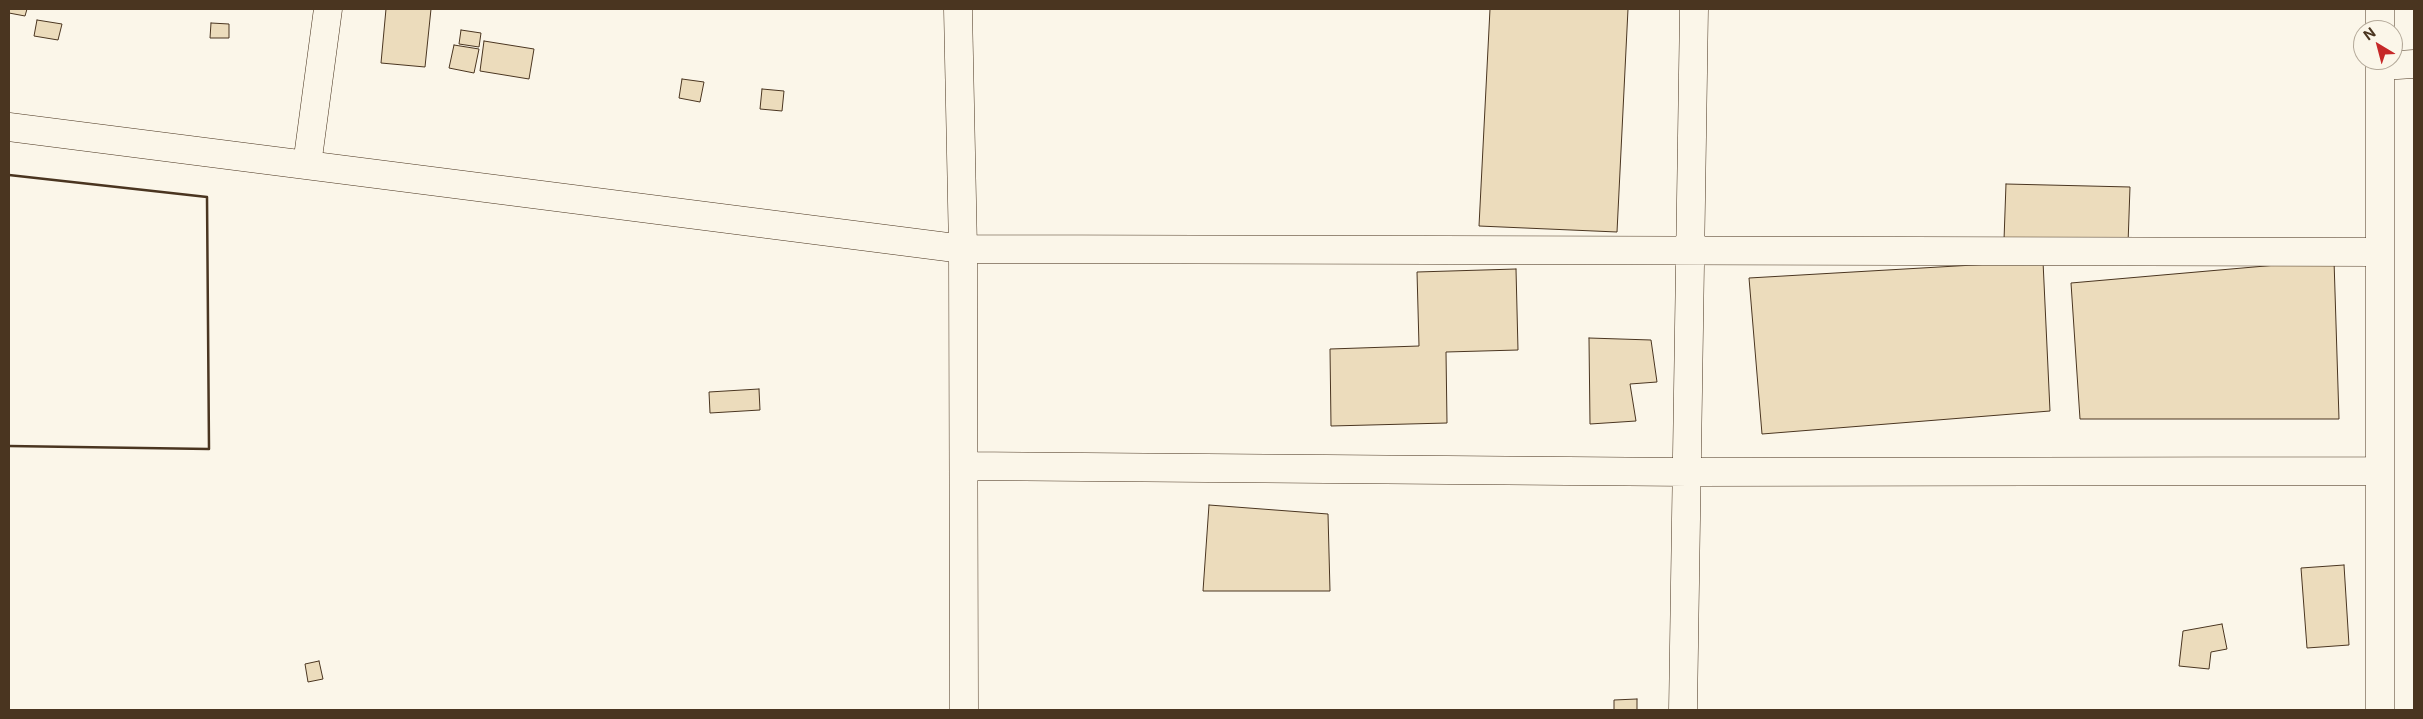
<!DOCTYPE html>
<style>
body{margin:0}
#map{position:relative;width:2423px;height:719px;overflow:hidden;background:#fbf6e9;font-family:Inter,sans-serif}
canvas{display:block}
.frame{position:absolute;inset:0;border:10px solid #4a3520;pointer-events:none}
.north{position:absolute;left:2353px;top:20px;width:50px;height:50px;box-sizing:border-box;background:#fbf6e9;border:1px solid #b4a999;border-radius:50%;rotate:323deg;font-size:14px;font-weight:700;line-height:20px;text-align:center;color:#4a3520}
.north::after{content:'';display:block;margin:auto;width:18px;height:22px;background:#c62828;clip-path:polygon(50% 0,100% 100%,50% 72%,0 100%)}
</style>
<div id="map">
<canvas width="2423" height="719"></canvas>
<div class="frame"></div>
<div class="north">N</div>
</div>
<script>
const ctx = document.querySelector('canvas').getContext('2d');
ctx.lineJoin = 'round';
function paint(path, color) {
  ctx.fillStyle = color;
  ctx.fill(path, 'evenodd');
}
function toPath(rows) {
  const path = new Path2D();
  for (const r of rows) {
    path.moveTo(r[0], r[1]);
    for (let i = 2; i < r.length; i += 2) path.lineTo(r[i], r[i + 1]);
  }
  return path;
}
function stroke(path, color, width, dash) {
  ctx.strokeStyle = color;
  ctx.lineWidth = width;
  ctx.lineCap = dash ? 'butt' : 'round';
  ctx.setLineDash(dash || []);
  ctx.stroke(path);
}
const building = toPath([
 [9,9,27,9,25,16,9,13,9,9],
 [386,9,431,9,425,67,381,63,386,9],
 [1490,9,1628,9,1617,232,1479,226,1490,9],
 [37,20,62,24,58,40,34,36,37,20],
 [211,23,229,24,229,38,210,38,211,23],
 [461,30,481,33,479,47,459,44,461,30],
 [484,41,534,49,529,79,480,71,484,41],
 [454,45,479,49,474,73,449,68,454,45],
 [682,79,704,82,700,102,679,98,682,79],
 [762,89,784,91,782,111,760,109,762,89],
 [2006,184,2130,187,2128,244,2004,240,2006,184],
 [2334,260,2339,419,2080,419,2071,283,2334,260],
 [2043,261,2050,411,1762,434,1749,278,2043,261],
 [1516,269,1518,350,1446,352,1447,423,1331,426,1330,349,1419,346,1417,272,1516,269],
 [1589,338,1651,340,1657,382,1630,384,1636,421,1590,424,1589,338],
 [759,389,760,410,710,413,709,392,759,389],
 [1209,505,1328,514,1330,591,1203,591,1209,505],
 [2344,565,2349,645,2307,648,2301,568,2344,565],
 [2222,624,2227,649,2211,652,2209,669,2179,666,2183,631,2222,624],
 [319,661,323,679,308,682,305,664,319,661],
 [1637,699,1637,710,1614,710,1614,700,1637,699]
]);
paint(building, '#ecdcbc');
stroke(building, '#4a3520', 1);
const minor = toPath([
 [958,9,963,249,964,710],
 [2380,9,2380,30],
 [2380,60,2380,710],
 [2380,66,2414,64],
 [9,127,963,249,2380,252],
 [307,165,328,9],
 [964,466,1688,472,2380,471],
 [1683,710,1694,9]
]);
stroke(minor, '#4a3520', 29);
stroke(minor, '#fbf6e9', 28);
stroke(toPath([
 [9,175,207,197,209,449,9,446]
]), '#4a3520', 2.5);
</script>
